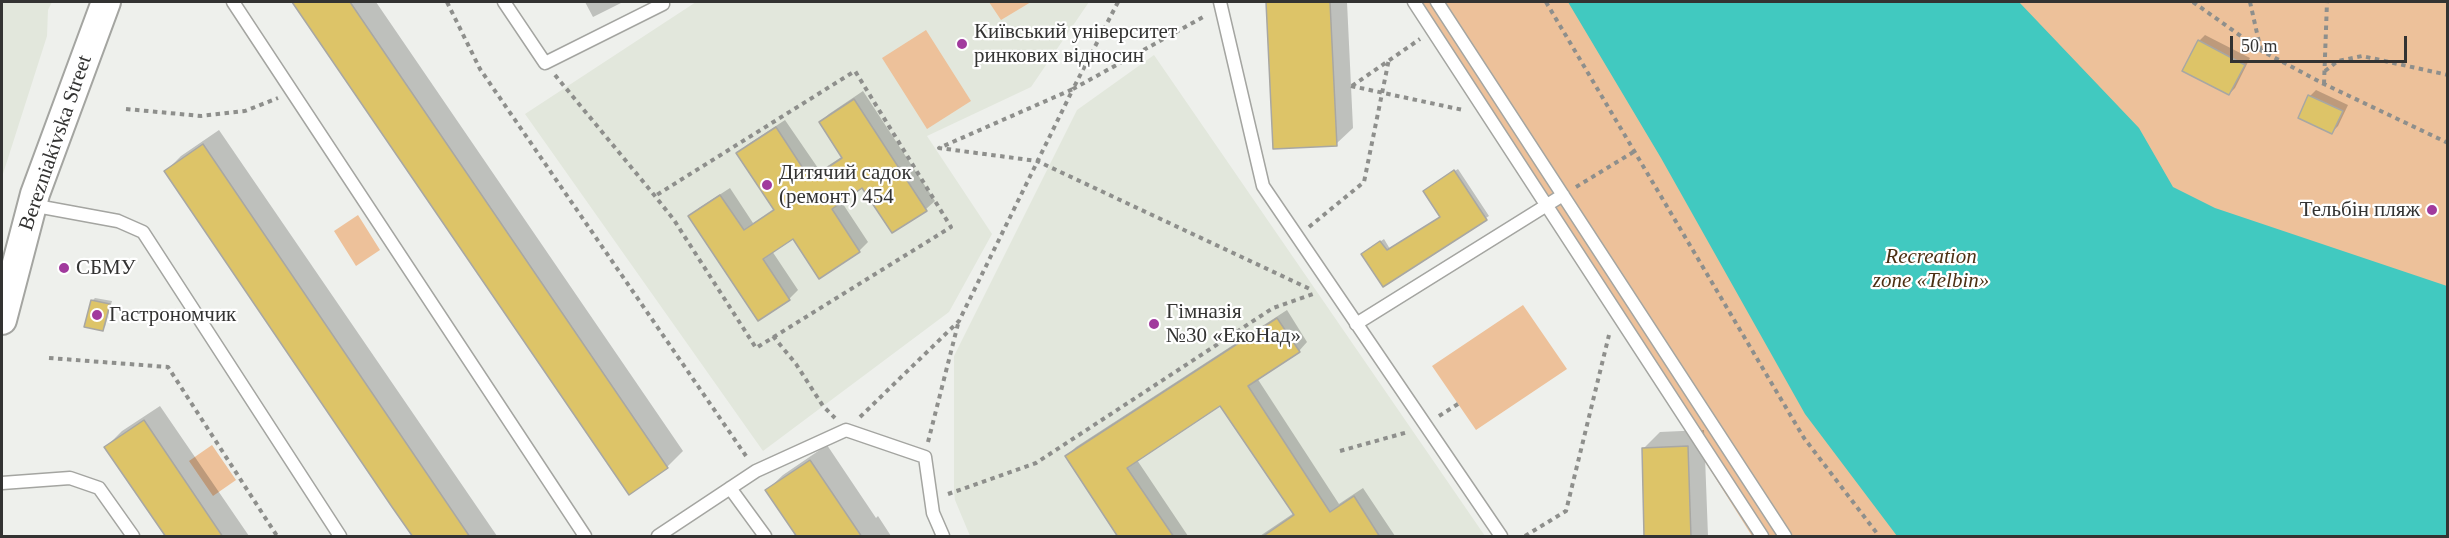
<!DOCTYPE html>
<meta charset="utf-8">
<style>
body{margin:0}
#map{position:relative;width:2449px;height:538px;overflow:hidden;background:#eef0ec;font-family:Georgia,serif}
canvas{display:block}
.frame{position:absolute;inset:0;border:3px solid #333332;pointer-events:none}
.scale{position:absolute;left:2230px;top:36px;width:177px;height:27px;box-sizing:border-box;border:3px solid #333332;border-top:0;padding-left:8px;font-size:18px;line-height:21px;white-space:nowrap;color:#333332;-webkit-text-stroke:4px #fff;paint-order:stroke}
</style>
<div id="map">
<canvas width="2449" height="538"></canvas>
<div class="frame"></div>
<div class="scale">50 m</div>
</div>
<script>
const ctx = document.querySelector('canvas').getContext('2d');
ctx.lineJoin = 'round';
function paint(path, color) {
  ctx.fillStyle = color;
  ctx.fill(path, 'evenodd');
}
function toPath(rows) {
  const path = new Path2D();
  for (const r of rows) {
    path.moveTo(r[0], r[1]);
    for (let i = 2; i < r.length; i += 2) path.lineTo(r[i], r[i + 1]);
  }
  return path;
}
function stroke(path, color, width, dash) {
  ctx.strokeStyle = color;
  ctx.lineWidth = width;
  ctx.lineCap = dash ? 'butt' : 'round';
  ctx.setLineDash(dash || []);
  ctx.stroke(path);
}
function drawText(font, color, halo, rows, align = 'center') {
  ctx.font = font + ' Georgia,serif';
  ctx.lineWidth = 4.5;
  ctx.setLineDash([]);
  ctx.textBaseline = 'middle';
  ctx.strokeStyle = halo;
  ctx.fillStyle = color;
  for (const [text, x, y, turn = 0] of rows) {
    ctx.save();
    ctx.translate(x, y);
    ctx.rotate((+turn || 0) * Math.PI / 180);
    ctx.textAlign = isNaN(turn) ? turn : align;
    if (halo) ctx.strokeText(text, 0, 0);
    ctx.fillText(text, 0, 0);
    ctx.restore();
  }
}
paint(toPath([
 [2,2,52,2,48,10,47,36,2,177],
 [696,2,1089,2,1031,87,927,136,992,234,949,312,763,451,525,114],
 [1154,55,1485,536,970,536,955,500,954,491,954,356,1077,110]
]), '#e2e7dc');
paint(toPath([
 [989,2,1031,2,1001,20],
 [1415,2,2447,2,2447,536,1752,536],
 [926,30,971,101,927,129,882,58],
 [358,215,380,250,356,266,334,231],
 [1523,305,1567,369,1476,430,1432,366],
 [212,445,236,480,213,496,189,461]
]), '#edc19a');
paint(toPath([
 [1568,2,2019,2,2139,128,2173,187,2215,208,2447,286,2447,536,1897,536,1805,414,1661,158]
]), '#41c9c0');
paint(toPath([
 [294,2,376,2,683,451,667,467,629,493],
 [585,2,623,2,593,17],
 [1267,2,1347,2,1353,128,1336,144,1274,147],
 [2205,35,2250,58,2235,88,2229,94,2199,41],
 [2316,90,2348,105,2338,126,2332,132,2310,96],
 [863,91,935,201,926,209,893,231,863,186,841,201,868,242,859,251,819,277,793,237,772,251,798,290,789,299,758,319,690,217,699,208,730,188,753,223,775,208,738,154,747,145,785,120,820,171,843,156,820,122,829,114],
 [219,130,497,536,414,536,166,171,181,156],
 [1458,169,1489,216,1383,285,1366,251,1384,239,1390,249,1442,216,1428,188],
 [95,298,112,301,105,327,102,329,92,301],
 [1287,310,1307,342,1299,351,1257,378,1339,504,1363,488,1395,536,1260,536,1294,513,1220,404,1137,460,1188,536,1119,536,1067,456,1076,447],
 [160,406,249,536,167,536,106,447,122,431],
 [1704,430,1708,536,1645,536,1643,449,1660,432],
 [827,445,876,518,878,516,891,536,798,536,767,490,783,475]
]), '#0003');
const building = toPath([
 [292,2,350,2,668,468,629,495,292,2],
 [1266,2,1330,2,1337,146,1273,149,1266,2],
 [2198,40,2245,65,2229,95,2182,71,2198,40],
 [2308,95,2343,111,2332,134,2298,118,2308,95],
 [854,99,927,211,892,233,862,188,832,209,860,252,819,279,793,239,763,259,790,300,758,321,688,216,720,195,744,230,774,210,736,153,776,127,810,179,842,158,819,122,854,99],
 [203,144,470,537,413,537,392,507,164,171,203,144],
 [1454,170,1487,220,1383,287,1361,254,1380,241,1387,250,1440,217,1423,191,1454,170],
 [91,300,110,304,103,331,84,327,91,300],
 [1277,318,1300,352,1248,386,1330,512,1354,496,1380,537,1262,537,1294,515,1220,406,1127,468,1174,537,1118,537,1065,456,1277,318],
 [144,420,223,537,166,537,104,447,144,420],
 [1688,446,1691,537,1644,537,1642,448,1688,446],
 [810,460,862,537,797,537,765,490,810,460]
]);
paint(building, '#ddc468');
stroke(building, '#a8a7a3', 1.5);
const service = toPath([
 [233,2,585,536],
 [504,2,545,63,663,4],
 [1220,2,1263,186,1501,536],
 [1414,2,1762,536],
 [1437,2,1785,536],
 [31,205,118,221,143,232,340,536],
 [1356,324,1563,195],
 [2,483,70,478,99,488,133,536],
 [730,488,765,536],
 [658,536,756,471,846,430,925,457,933,513,943,536]
]);
const tertiary = toPath([
 [2,320,35,194,106,2]
]);
stroke(service, '#a4a5a1', 15);
stroke(tertiary, '#a4a5a1', 32);
stroke(toPath([
 [447,2,480,69,746,456],
 [1118,2,1073,89,939,148,1037,161,1312,290],
 [1546,2,1804,438,1879,536],
 [2193,2,2262,51,2324,84,2448,143],
 [2250,2,2261,51],
 [2325,71,2338,61,2362,56,2448,75],
 [555,75,655,196,674,220,756,348,951,227,855,71,655,196],
 [2324,84,2327,2],
 [1351,86,1463,110],
 [1352,86,1420,39],
 [126,109,201,116,245,111,278,98],
 [1576,187,1635,151],
 [1309,227,1364,182,1389,59],
 [773,336,796,364,823,406,835,418],
 [49,358,168,367,277,536],
 [1439,416,1458,404],
 [860,417,959,321,1073,89,1205,16],
 [928,442,958,324],
 [1340,451,1408,432],
 [948,494,1036,463,1273,308,1316,293],
 [1525,536,1566,511,1609,335]
]), '#8e8f8c', 4, [4.5, 4.5]);
stroke(service, '#fff', 12);
stroke(tertiary, '#fff', 28);
for (const [x, y, r, color] of [
 [962,44,6,"#a13a9d"],
 [767,185,6,"#a13a9d"],
 [2432,210,6,"#a13a9d"],
 [64,268,6,"#a13a9d"],
 [97,315,6,"#a13a9d"],
 [1154,324,6,"#a13a9d"]
]) {
  const dot = new Path2D();
  dot.arc(x, y, r, 0, 2 * Math.PI);
  ctx.fillStyle = color;
  ctx.fill(dot);
  stroke(dot, '#fff', 2);
}
drawText('21px', '#333332', '#fff', [
 ["Київський університет",974,32],
 ["ринкових відносин",974,56],
 ["Дитячий садок",779,173],
 ["(ремонт) 454",779,197],
 ["Тельбін пляж",2420,210,"right"],
 ["СБМУ",76,268],
 ["Гімназія",1166,312],
 ["№30 «ЕкоНад»",1166,336],
 ["Гастрономчик",109,315]
], 'left');
drawText('21px', '#333332', '#fff', [
 ["Berezniakivska Street",56,143,-71]
]);
drawText('italic 21px', '#4c3014', '#fff', [
 ["Recreation",1931,257],
 ["zone «Telbin»",1931,281]
]);
</script>
